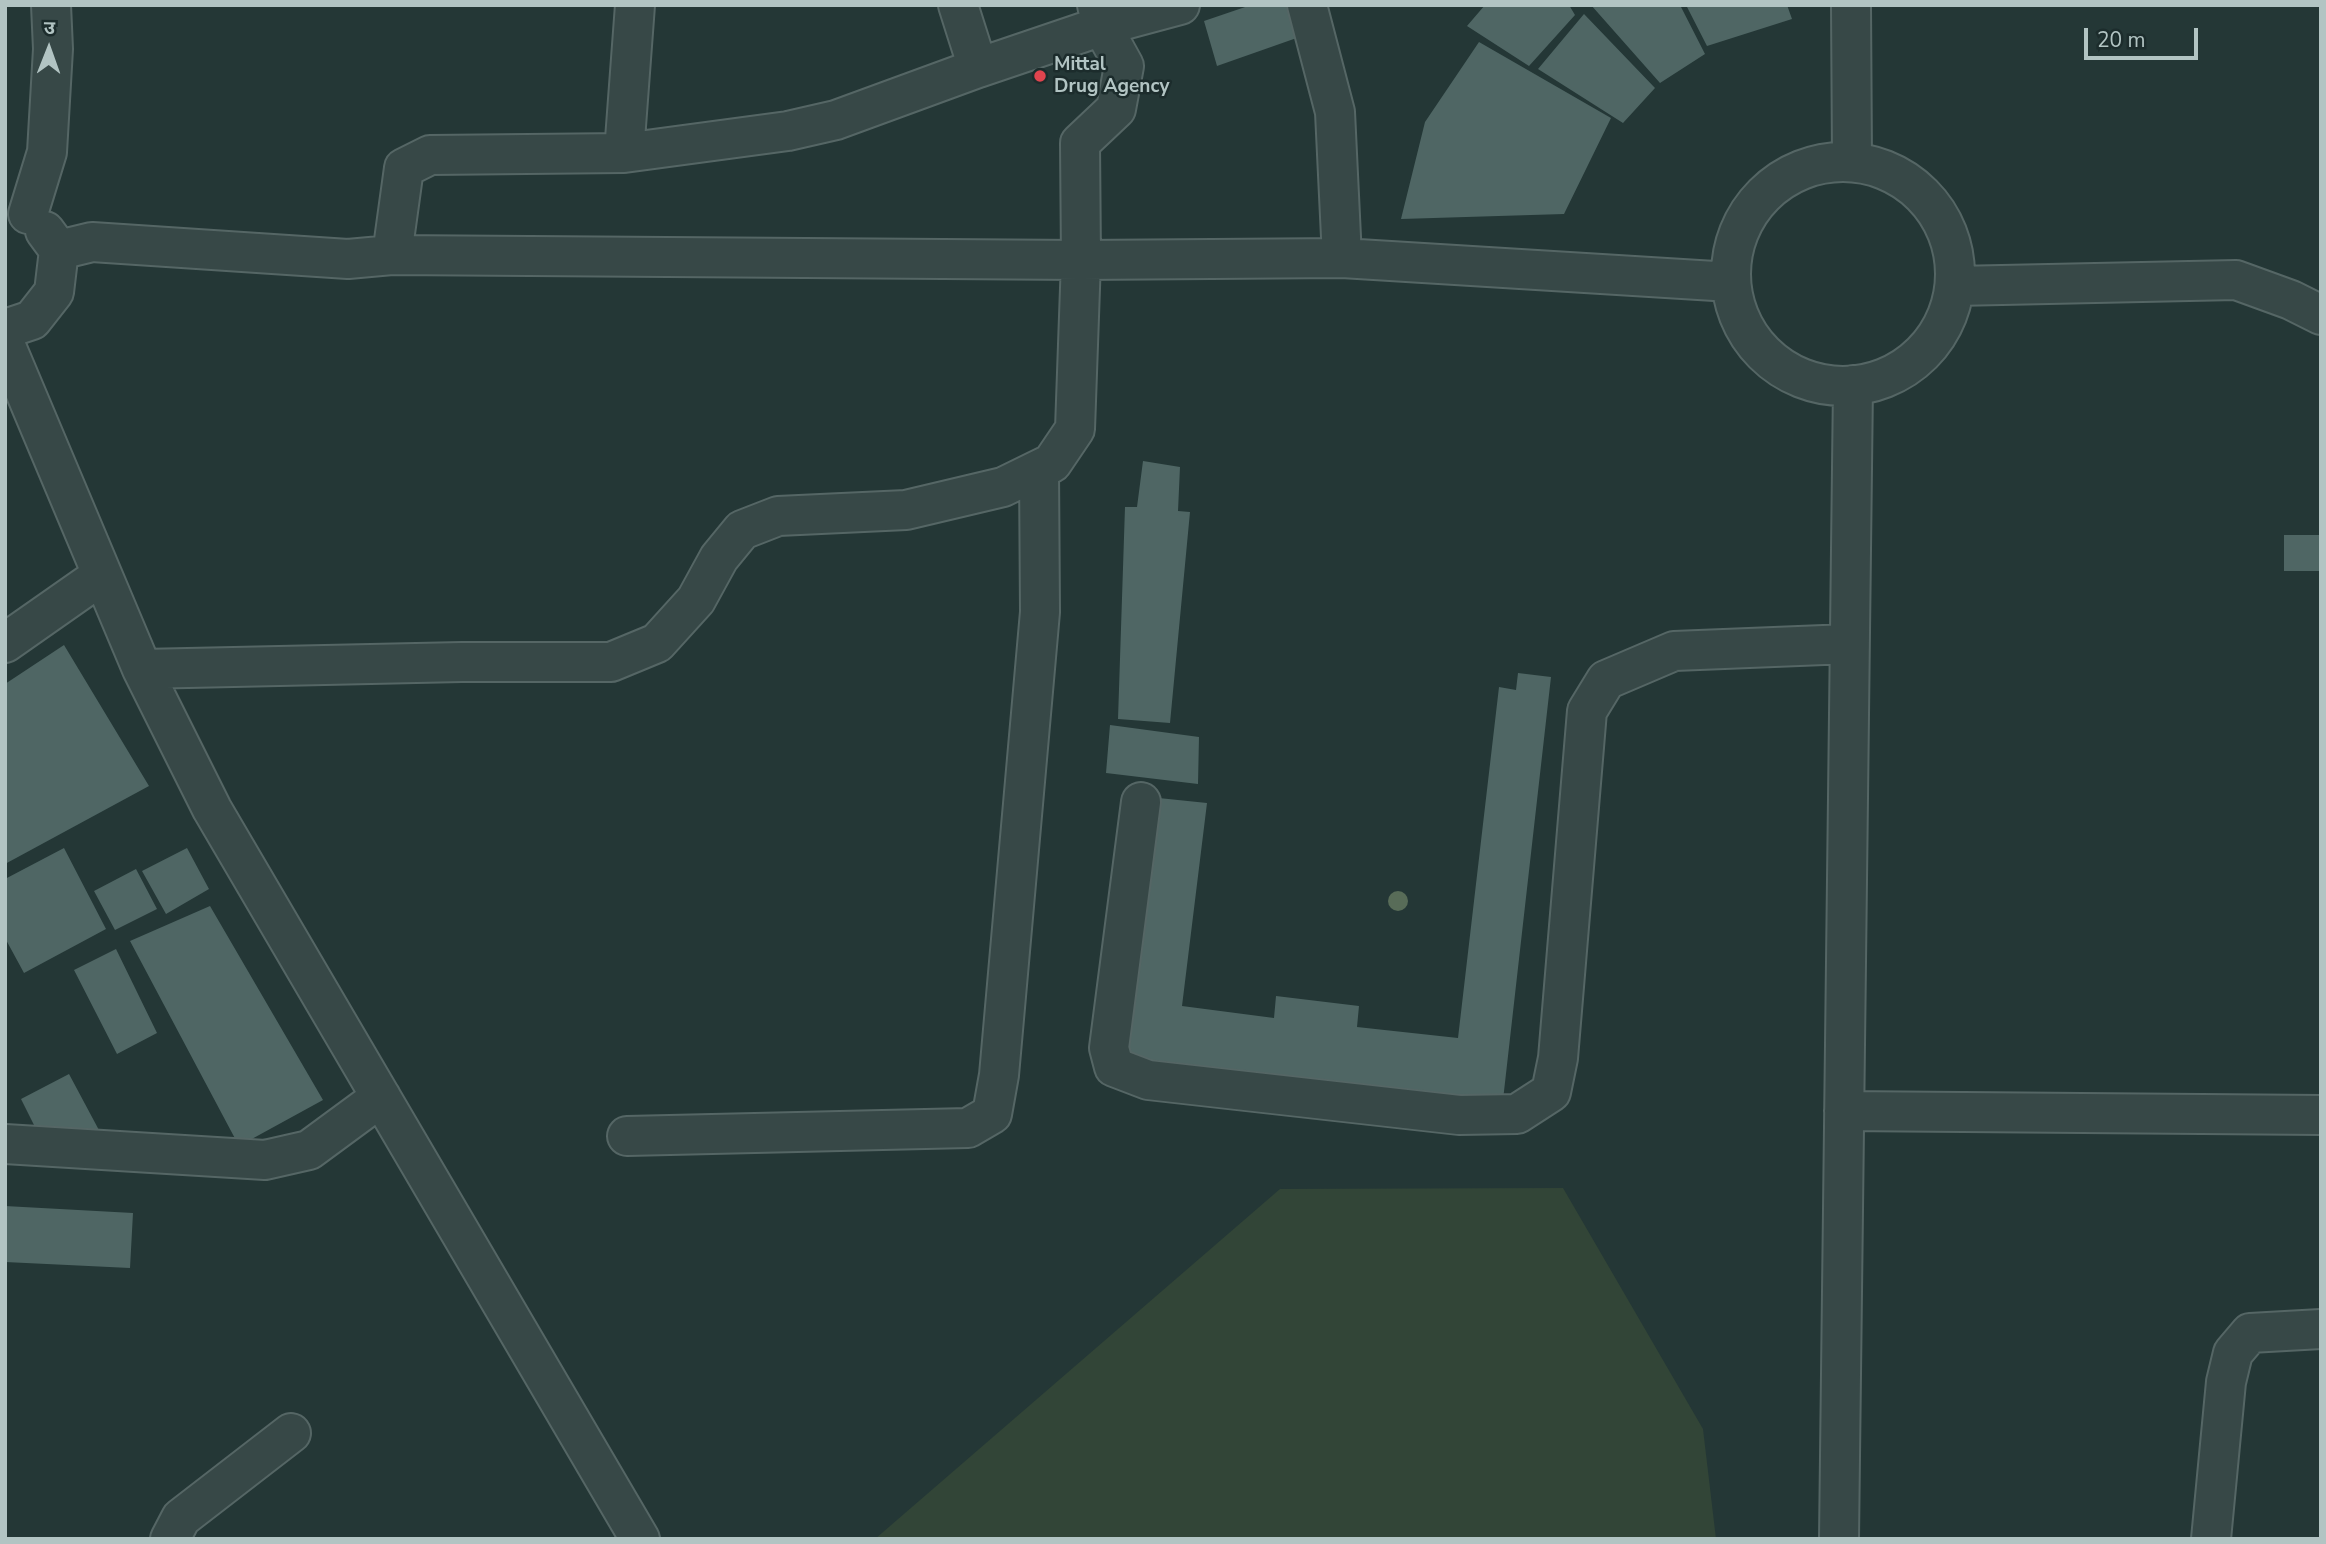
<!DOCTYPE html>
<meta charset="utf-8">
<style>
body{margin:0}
#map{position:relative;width:2326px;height:1544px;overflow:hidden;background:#243736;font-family:"Nunito Sans","Noto Sans Devanagari",sans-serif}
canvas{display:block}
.frame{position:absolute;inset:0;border:7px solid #b2c4c3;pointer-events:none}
.north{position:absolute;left:14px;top:14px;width:70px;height:70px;-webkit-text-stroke:5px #1c2c2c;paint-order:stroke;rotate:1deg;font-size:19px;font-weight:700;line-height:28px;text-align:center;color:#b2c4c3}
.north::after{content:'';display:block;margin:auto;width:24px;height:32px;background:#b2c4c3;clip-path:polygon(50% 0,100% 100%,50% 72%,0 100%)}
.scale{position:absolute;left:2084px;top:28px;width:114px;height:32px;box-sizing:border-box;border:4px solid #b2c4c3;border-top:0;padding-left:9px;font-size:21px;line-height:24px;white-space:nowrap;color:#b2c4c3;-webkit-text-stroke:5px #1c2c2c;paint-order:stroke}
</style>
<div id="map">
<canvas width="2326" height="1544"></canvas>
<div class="frame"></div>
<div class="north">उ</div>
<div class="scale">20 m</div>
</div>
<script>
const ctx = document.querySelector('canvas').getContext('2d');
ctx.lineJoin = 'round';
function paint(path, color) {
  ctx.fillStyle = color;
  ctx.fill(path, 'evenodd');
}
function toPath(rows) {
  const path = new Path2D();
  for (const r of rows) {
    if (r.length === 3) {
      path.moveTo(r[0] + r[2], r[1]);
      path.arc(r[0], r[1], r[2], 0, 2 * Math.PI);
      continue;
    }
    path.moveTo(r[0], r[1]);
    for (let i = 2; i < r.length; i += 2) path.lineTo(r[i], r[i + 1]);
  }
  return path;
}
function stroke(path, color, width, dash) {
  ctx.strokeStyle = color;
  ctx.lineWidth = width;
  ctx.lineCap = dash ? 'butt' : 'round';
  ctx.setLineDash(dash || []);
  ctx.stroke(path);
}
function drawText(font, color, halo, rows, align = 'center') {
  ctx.font = font + ' "Nunito Sans",sans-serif';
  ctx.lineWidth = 5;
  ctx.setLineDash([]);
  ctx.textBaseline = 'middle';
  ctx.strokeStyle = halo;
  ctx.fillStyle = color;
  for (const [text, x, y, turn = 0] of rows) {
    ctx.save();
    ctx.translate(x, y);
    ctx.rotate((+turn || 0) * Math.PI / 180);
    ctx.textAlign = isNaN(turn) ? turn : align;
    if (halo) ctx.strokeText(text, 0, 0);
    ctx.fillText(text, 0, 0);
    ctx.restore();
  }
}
paint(toPath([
 [1563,1188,1703,1429,1716,1539,875,1539,1280,1189]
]), '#324537');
paint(toPath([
 [1251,5,1296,5,1308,34,1217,66,1204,21],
 [1485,5,1569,5,1575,15,1529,66,1467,26],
 [1591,5,1680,5,1705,54,1660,83],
 [1686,5,1787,5,1792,19,1707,46],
 [1584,14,1655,88,1623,123,1538,69],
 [1479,42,1611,118,1564,214,1401,219,1425,122],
 [1143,461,1180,467,1178,511,1190,512,1170,723,1118,719,1125,507,1137,507],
 [2284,535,2321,535,2321,571,2284,571],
 [64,645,149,786,5,864,5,684],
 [1518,673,1551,677,1503,1100,1124,1057,1149,797,1207,803,1182,1006,1274,1018,1276,996,1359,1006,1357,1027,1458,1038,1499,687,1516,690],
 [1110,725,1199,737,1198,784,1106,773],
 [64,848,106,929,24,973,5,938,5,879],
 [187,848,209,889,166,914,142,871],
 [136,869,157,909,115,930,94,891],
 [210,906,323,1100,239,1146,130,941],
 [116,949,157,1033,117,1054,74,970],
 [69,1074,100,1132,38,1133,21,1099],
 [5,1206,133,1213,130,1268,5,1262]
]), '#4f6664');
const minor = toPath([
 [958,5,978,68],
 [1307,5,1335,112,1342,258],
 [1851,5,1852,161],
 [624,153,635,5],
 [1843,274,112],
 [28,214,47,152,53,49,51,5],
 [59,250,92,242,348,259,392,255,1081,260,1342,258,1731,282],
 [392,255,404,168,430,155,624,153,788,131,836,120,978,68,1102,26,1180,5],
 [1955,286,2236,280,2291,300,2321,315],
 [5,329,32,320,54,292,59,250,45,231],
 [5,344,142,669,212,809,640,1539],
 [5,643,102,575],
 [142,669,462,662,611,662,657,643,696,600,719,558,742,530,778,516,906,510,1003,487,1052,463,1075,429,1081,260,1080,143,1116,109,1124,66,1102,26,1097,5],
 [1141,802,1109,1048,1114,1067,1148,1080,1459,1115,1517,1114,1551,1092,1558,1058,1587,711,1606,680,1674,651,1849,644],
 [1844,1111,2321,1115],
 [627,1136,968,1128,992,1114,999,1075,1040,612,1039,470],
 [5,1144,265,1160,309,1150,381,1097],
 [170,1539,181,1518,291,1433],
 [1839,1539,1853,385],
 [2211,1539,2226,1382,2233,1353,2250,1333,2321,1329]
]);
stroke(minor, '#556665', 42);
stroke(minor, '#374847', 38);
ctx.fillStyle = '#586c58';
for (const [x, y] of [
 [1398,901]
]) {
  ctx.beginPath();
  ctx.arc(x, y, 10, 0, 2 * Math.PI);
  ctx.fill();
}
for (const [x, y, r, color] of [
 [1040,76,7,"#e0444e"]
]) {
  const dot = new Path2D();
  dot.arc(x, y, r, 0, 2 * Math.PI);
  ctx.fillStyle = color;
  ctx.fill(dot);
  stroke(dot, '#1c2c2c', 2.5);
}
drawText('bold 19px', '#b2c4c3', '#1c2c2c', [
 ["Mittal",1054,65],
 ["Drug Agency",1054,87]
], 'left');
</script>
